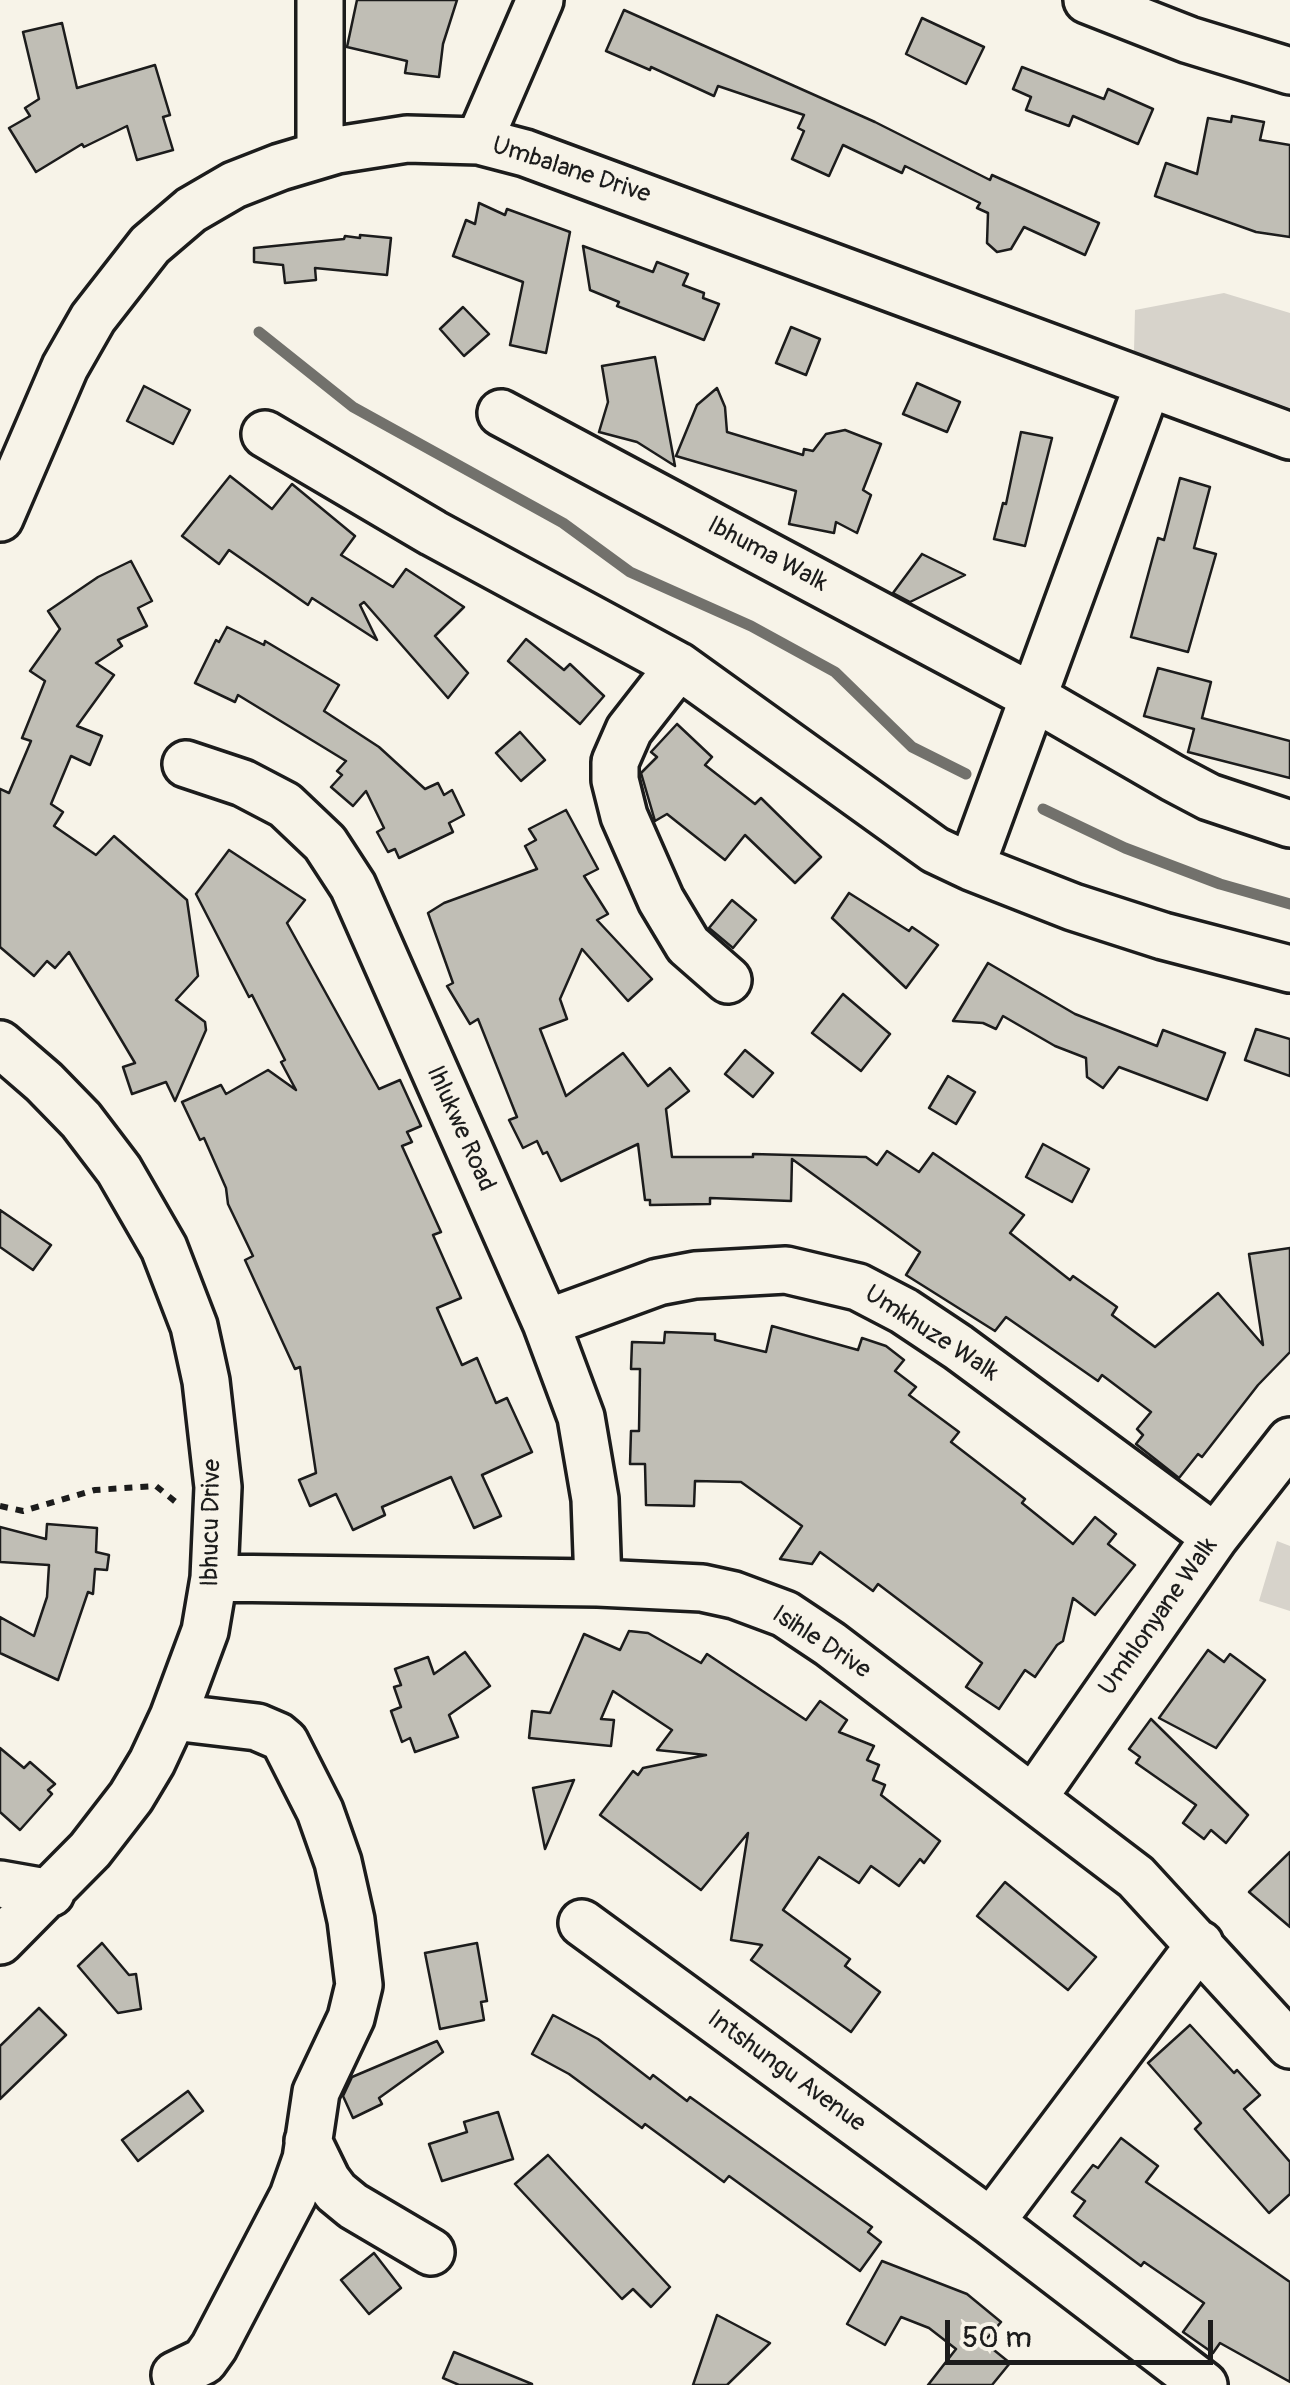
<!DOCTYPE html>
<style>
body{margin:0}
#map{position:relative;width:1290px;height:2385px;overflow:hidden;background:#f7f3e8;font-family:Pangolin,sans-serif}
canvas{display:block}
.scale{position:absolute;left:945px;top:2320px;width:268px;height:45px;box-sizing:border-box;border:5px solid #1c1c1c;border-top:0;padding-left:12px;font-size:30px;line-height:35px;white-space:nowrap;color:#1c1c1c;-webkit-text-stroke:8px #f7f3e8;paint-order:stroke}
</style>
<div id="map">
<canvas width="1290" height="2385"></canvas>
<div class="scale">50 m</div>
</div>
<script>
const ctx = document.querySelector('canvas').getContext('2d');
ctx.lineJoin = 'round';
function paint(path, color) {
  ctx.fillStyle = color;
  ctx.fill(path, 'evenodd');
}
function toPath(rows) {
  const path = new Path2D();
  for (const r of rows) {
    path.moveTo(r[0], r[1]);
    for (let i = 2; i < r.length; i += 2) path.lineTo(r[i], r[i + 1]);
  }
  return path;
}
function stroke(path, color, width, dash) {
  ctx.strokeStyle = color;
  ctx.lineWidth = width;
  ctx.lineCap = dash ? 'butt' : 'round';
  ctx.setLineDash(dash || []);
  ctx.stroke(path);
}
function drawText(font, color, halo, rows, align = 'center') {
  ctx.font = font + ' Pangolin,sans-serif';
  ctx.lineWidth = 9;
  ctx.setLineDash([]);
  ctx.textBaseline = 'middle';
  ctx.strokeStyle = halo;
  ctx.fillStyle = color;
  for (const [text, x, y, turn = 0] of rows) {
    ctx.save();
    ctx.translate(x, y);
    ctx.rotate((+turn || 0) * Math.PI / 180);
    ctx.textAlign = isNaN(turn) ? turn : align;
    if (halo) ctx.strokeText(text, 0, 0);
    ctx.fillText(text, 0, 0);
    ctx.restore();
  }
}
paint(toPath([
 [1224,293,1290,313,1290,408,1134,351,1135,310],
 [1277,1541,1290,1546,1290,1611,1259,1601]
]), '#d7d3cb');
stroke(toPath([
 [259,332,353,407,563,523,630,572,751,626,835,672,912,747,966,774],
 [1043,809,1125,848,1220,884,1290,904]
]), '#72716c', 11);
const building = toPath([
 [357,0,457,0,443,44,439,77,405,73,407,61,347,47,357,0],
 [624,10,875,122,990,180,992,175,1099,223,1085,255,1024,227,1011,249,997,252,987,243,988,213,977,208,980,203,905,166,902,173,843,145,829,176,792,159,804,131,798,128,804,115,718,86,714,96,651,67,650,70,606,51,624,10],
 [922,18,984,47,966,84,906,54,922,18],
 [62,23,77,88,155,65,170,115,163,117,173,150,137,160,127,126,84,147,82,144,36,172,9,128,30,116,25,108,39,99,23,32,62,23],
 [1022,67,1104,99,1108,89,1153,109,1138,144,1073,116,1069,126,1026,110,1031,97,1013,89,1022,67],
 [1232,116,1264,122,1260,140,1290,145,1290,237,1256,232,1155,196,1166,163,1197,174,1208,118,1231,122,1232,116],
 [479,203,505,215,507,209,570,232,546,353,510,345,523,282,453,256,466,220,475,224,479,203],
 [360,235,391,238,387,275,315,268,316,280,285,283,283,265,254,262,254,248,344,239,345,236,360,238,360,235],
 [583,246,653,272,657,262,688,274,683,285,704,293,703,298,719,304,704,340,617,306,619,302,590,290,583,246],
 [463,307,489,334,464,356,440,329,463,307],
 [791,327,820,339,806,375,776,363,791,327],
 [655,357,675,466,637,442,599,432,608,402,602,366,655,357],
 [917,383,960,402,947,432,903,414,917,383],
 [144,386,190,410,173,444,127,421,144,386],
 [717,388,725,407,727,432,803,455,804,449,813,451,826,434,845,430,881,444,863,490,871,495,857,533,836,522,834,533,789,524,796,491,676,456,697,405,717,388],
 [1021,432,1052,438,1025,546,994,539,1003,503,1006,504,1021,432],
 [230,476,272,509,292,484,355,536,341,555,393,587,406,569,464,607,435,636,468,673,448,698,364,602,360,605,377,640,312,598,308,605,229,550,219,564,182,536,230,476],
 [1180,478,1210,487,1194,548,1216,554,1188,652,1131,637,1158,538,1164,540,1180,478],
 [922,554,965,575,910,602,893,593,922,554],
 [131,561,152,601,138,608,147,626,118,640,122,646,96,663,114,675,77,726,102,736,90,765,71,756,51,804,63,812,54,826,96,855,114,836,187,900,198,976,176,1000,205,1022,206,1030,175,1101,166,1082,132,1094,123,1067,135,1063,69,952,55,968,47,961,34,976,0,947,0,789,9,793,31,741,22,738,45,681,30,671,60,629,48,611,98,577,131,561],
 [227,627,264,645,265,641,339,685,324,711,379,747,425,789,438,783,444,795,452,790,464,815,449,823,453,832,399,858,395,849,388,852,377,832,384,828,366,791,353,806,331,787,342,775,337,771,346,761,238,695,235,702,195,683,216,640,219,642,227,627],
 [526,639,564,670,570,664,604,696,580,724,508,661,526,639],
 [1158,668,1211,682,1202,718,1290,741,1290,778,1188,752,1194,729,1144,716,1158,668],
 [677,724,712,757,705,765,755,804,761,798,821,857,795,883,745,835,725,860,667,814,655,821,641,773,657,757,651,752,677,724],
 [520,732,545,760,521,781,496,753,520,732],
 [566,810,598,869,584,876,608,914,597,920,652,979,628,1001,582,949,560,999,567,1019,540,1029,566,1096,623,1053,648,1086,670,1068,689,1091,666,1109,672,1157,753,1157,753,1154,866,1157,877,1165,887,1151,919,1172,933,1153,1024,1215,1010,1233,1070,1280,1073,1276,1117,1307,1112,1315,1155,1347,1218,1293,1263,1345,1249,1254,1290,1248,1290,1352,1258,1385,1202,1457,1198,1454,1179,1478,1136,1444,1143,1435,1137,1429,1151,1412,1102,1375,1098,1381,1006,1317,995,1331,906,1275,920,1252,792,1159,791,1201,710,1198,710,1204,650,1205,650,1200,645,1200,638,1144,561,1181,547,1152,543,1154,537,1141,523,1148,509,1120,517,1117,478,1019,470,1024,447,986,453,983,428,913,444,903,537,869,525,846,536,840,529,829,566,810],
 [229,850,305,900,287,923,379,1089,400,1080,421,1126,407,1132,412,1142,402,1146,441,1232,433,1235,461,1298,437,1308,462,1365,477,1358,496,1403,507,1398,532,1452,482,1475,501,1516,474,1528,451,1477,382,1507,385,1515,353,1530,336,1494,310,1506,299,1480,316,1473,300,1367,295,1369,245,1260,253,1256,228,1204,226,1188,204,1138,200,1140,182,1102,221,1085,226,1094,268,1070,296,1090,281,1062,285,1060,252,995,249,997,196,894,229,850],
 [849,893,909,931,912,927,938,945,906,988,832,918,849,893],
 [732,900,756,920,733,948,709,928,732,900],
 [988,963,1075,1014,1157,1046,1163,1030,1225,1053,1207,1100,1119,1067,1103,1088,1087,1077,1086,1058,1055,1046,1003,1016,996,1029,983,1023,953,1021,988,963],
 [843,994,890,1034,861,1071,812,1033,843,994],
 [1256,1029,1290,1039,1290,1076,1245,1060,1256,1029],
 [745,1050,773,1073,753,1097,725,1074,745,1050],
 [948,1076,975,1092,956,1124,929,1108,948,1076],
 [1043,1144,1089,1169,1072,1202,1026,1177,1043,1144],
 [0,1210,51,1245,33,1270,0,1247,0,1210],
 [772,1326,858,1350,862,1338,886,1346,904,1360,895,1371,916,1387,909,1395,959,1432,951,1442,1025,1499,1022,1503,1073,1544,1095,1517,1116,1534,1108,1544,1135,1565,1095,1615,1073,1598,1063,1641,1057,1645,1035,1677,1025,1670,999,1709,966,1687,982,1663,878,1584,873,1591,820,1552,812,1564,780,1559,802,1526,741,1482,695,1481,694,1506,646,1505,645,1464,630,1464,631,1431,639,1431,640,1369,631,1369,632,1342,664,1343,665,1332,715,1334,715,1340,766,1352,772,1326],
 [47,1524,97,1528,96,1552,109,1555,107,1570,95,1569,93,1594,88,1592,58,1680,0,1653,0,1617,34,1636,47,1597,49,1565,0,1562,0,1527,46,1539,47,1524],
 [629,1631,648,1633,701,1663,707,1654,806,1720,820,1701,847,1720,839,1732,874,1746,867,1760,879,1765,873,1780,885,1785,881,1795,940,1841,924,1863,920,1859,899,1886,871,1866,859,1883,819,1857,783,1910,850,1959,845,1966,880,1992,851,2032,751,1960,762,1945,731,1940,748,1833,701,1890,600,1815,633,1771,638,1775,643,1768,706,1755,657,1750,672,1730,613,1691,601,1719,614,1720,611,1746,529,1738,532,1711,550,1713,584,1634,620,1650,629,1631],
 [1208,1650,1224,1662,1230,1654,1265,1680,1216,1748,1159,1718,1208,1650],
 [465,1652,490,1686,449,1715,458,1737,415,1752,410,1738,402,1742,391,1711,401,1707,394,1687,401,1685,395,1669,428,1657,434,1674,465,1652],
 [1151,1719,1248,1815,1226,1843,1211,1830,1204,1839,1183,1823,1196,1805,1136,1763,1140,1757,1129,1749,1151,1719],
 [0,1748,24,1768,30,1762,55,1784,48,1790,52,1794,20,1830,0,1812,0,1748],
 [574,1780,545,1849,533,1788,574,1780],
 [1290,1852,1290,1927,1249,1892,1290,1852],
 [1005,1882,1096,1957,1068,1990,977,1916,1005,1882],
 [102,1943,129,1975,136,1974,141,2009,118,2013,78,1966,102,1943],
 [477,1943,487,2001,481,2002,484,2020,440,2029,425,1953,477,1943],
 [39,2008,66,2035,0,2099,0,2046,39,2008],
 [553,2015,598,2039,650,2079,653,2075,687,2101,690,2097,872,2227,868,2232,881,2242,860,2271,729,2176,724,2182,645,2124,642,2128,569,2074,532,2054,553,2015],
 [1190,2025,1234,2073,1237,2070,1260,2095,1244,2109,1290,2162,1290,2194,1269,2213,1195,2129,1201,2123,1148,2063,1190,2025],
 [437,2041,443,2052,379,2098,382,2104,353,2118,343,2096,352,2077,437,2041],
 [188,2091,203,2111,138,2161,122,2140,188,2091],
 [498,2112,513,2159,442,2181,429,2144,467,2132,464,2122,498,2112],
 [1121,2138,1158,2166,1146,2182,1290,2282,1290,2382,1220,2343,1213,2353,1183,2332,1204,2303,1144,2262,1141,2266,1074,2216,1085,2201,1072,2192,1093,2165,1098,2168,1121,2138],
 [548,2155,670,2287,651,2307,633,2289,622,2299,515,2184,548,2155],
 [374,2253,401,2288,369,2314,341,2280,374,2253],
 [882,2261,967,2294,1001,2322,984,2342,1010,2363,992,2385,928,2385,956,2349,929,2328,901,2317,885,2345,847,2324,882,2261],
 [717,2315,770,2343,727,2385,693,2385,717,2315],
 [454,2352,532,2384,532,2385,459,2385,443,2378,454,2352]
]);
paint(building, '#c0beb5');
stroke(building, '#1c1c1c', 2.5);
const minor = toPath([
 [320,0,320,155],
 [1087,0,1189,40,1290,71],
 [479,141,540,0],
 [501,413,1033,697,1173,778,1209,797,1290,824],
 [265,434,433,533,679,666,935,850,971,867,1073,907,1163,936,1290,969],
 [0,518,65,367,93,318,150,245,191,210,234,185,280,167,337,150,407,139,479,141,525,153,1290,436],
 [679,666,629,730,615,762,615,780,624,816,661,900,688,945,728,980],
 [186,764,243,783,285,805,325,843,353,886,546,1323,581,1417,595,1499,598,1583],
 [971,867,1148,384],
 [0,1044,44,1082,81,1120,119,1170,164,1248,194,1326,206,1381,218,1487,214,1578,205,1631,173,1717,152,1762,131,1797,90,1850,0,1941],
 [546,1323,658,1282,695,1275,786,1270,858,1287,904,1311,958,1347,1215,1537],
 [214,1578,598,1583,702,1588,734,1595,785,1614,830,1644,1136,1877,1290,2045],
 [173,1717,257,1727,278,1736,285,1742,320,1811,338,1862,351,1920,359,1985,351,2018,316,2092,306,2159,293,2196,214,2347,204,2361,175,2375],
 [1034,1797,1215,1537,1290,1441],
 [0,1884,51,1893],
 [582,1923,991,2222,1204,2385],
 [308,2141,327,2180,336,2192,353,2206,431,2252],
 [991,2222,1200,1944]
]);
stroke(minor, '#1c1c1c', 52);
stroke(toPath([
 [0,1506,23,1511,95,1490,156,1486,177,1503]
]), '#1c1c1c', 6, [8, 8]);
stroke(minor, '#f7f3e8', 45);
drawText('25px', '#1c1c1c', '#f7f3e8', [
 ["Umbalane Drive",571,171,18],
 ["Ibhuma Walk",767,555,28],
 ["Ihlukwe Road",460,1129,66],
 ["Umkhuze Walk",931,1334,33],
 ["Ibhucu Drive",212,1523,-89],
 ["Umhlonyane Walk",1159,1617,-55],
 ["Isihle Drive",821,1643,33],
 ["Intshungu Avenue",786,2072,36]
]);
</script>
